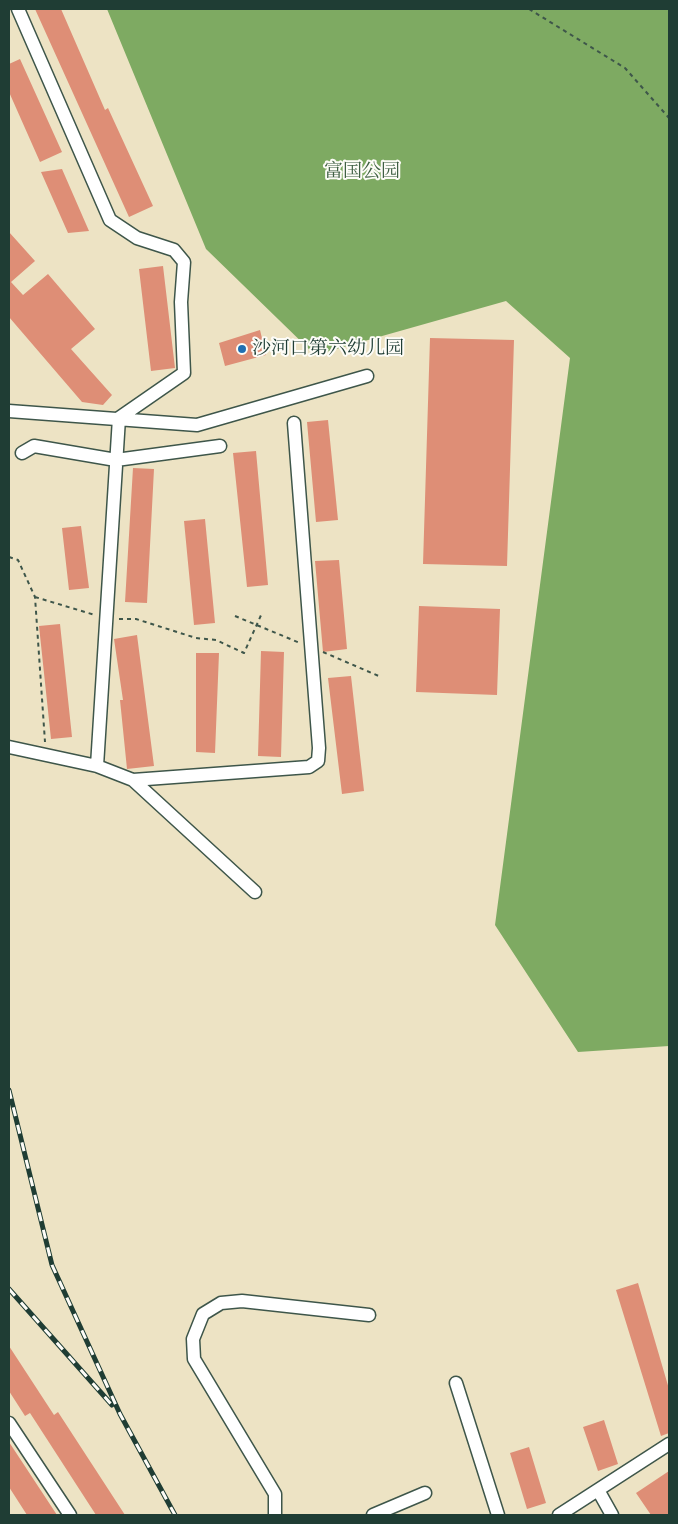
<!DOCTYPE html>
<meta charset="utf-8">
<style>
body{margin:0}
#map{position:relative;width:678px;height:1524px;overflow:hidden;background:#ede3c4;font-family:"IM FELL Great Primer",serif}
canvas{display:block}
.frame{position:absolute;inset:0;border:10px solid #1f3d34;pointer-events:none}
</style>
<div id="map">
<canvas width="678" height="1524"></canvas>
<div class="frame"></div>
</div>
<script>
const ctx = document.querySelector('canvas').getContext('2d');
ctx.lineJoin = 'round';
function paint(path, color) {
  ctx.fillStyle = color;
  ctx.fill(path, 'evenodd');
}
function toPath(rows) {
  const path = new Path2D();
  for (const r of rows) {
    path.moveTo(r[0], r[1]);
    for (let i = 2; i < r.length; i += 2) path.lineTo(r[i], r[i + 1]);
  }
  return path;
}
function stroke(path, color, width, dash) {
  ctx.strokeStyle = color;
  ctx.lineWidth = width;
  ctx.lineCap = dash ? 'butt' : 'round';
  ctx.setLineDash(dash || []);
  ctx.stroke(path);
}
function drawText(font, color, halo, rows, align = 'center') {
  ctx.font = font + ' "IM FELL Great Primer","Noto Serif SC",serif';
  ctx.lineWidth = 4;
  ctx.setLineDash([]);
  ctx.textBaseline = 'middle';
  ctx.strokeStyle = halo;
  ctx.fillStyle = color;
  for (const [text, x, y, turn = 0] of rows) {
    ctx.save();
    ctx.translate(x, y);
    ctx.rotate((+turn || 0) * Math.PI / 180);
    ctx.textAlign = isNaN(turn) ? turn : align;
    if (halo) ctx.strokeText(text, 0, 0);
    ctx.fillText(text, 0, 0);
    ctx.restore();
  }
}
paint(toPath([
 [107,9,669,9,669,1046,578,1052,495,925,570,358,506,301,315,355,206,249]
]), '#7eaa62');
paint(toPath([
 [35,9,61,9,105,110,108,108,153,206,129,217],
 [20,59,62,152,40,162,9,92,9,64],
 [62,169,89,231,68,233,41,172],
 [9,232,35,261,11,282,23,295,48,274,95,329,71,349,112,395,103,405,82,402,9,317],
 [163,266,175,368,151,371,139,269],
 [260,330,266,355,225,366,219,343],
 [430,338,514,340,507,566,423,564],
 [328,420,338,520,316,522,307,422],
 [256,451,268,585,247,587,233,453],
 [133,468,154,469,147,603,125,602],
 [205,519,215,623,194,625,184,521],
 [81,526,89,588,69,590,62,528],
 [339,560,347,649,323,652,315,561],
 [419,606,500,609,497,695,416,692],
 [60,624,72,737,51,739,39,626],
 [137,635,154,766,127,769,120,700,123,700,114,639],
 [261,651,284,652,281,757,258,756],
 [196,653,219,653,215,753,196,752],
 [351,676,364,791,342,794,328,678],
 [638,1283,669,1389,669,1433,661,1436,616,1290],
 [9,1346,54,1415,58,1412,125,1515,96,1515,30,1413,25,1416,9,1391],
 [604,1420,618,1464,598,1471,583,1427],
 [9,1442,57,1515,27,1515,9,1487],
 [529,1447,546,1503,527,1509,510,1453],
 [669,1471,669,1515,651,1515,636,1493]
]), '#de8e76');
const minor = toPath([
 [18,9,110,220,137,238,174,250,184,262,181,302,184,373,119,418,97,766],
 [9,411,197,425,367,376],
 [22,453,34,446,116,460,220,446],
 [9,747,97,766,133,780,255,892],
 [133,780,309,767,318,761,319,748,294,423],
 [456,1383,498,1515],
 [9,1423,70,1515],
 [598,1490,612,1515],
 [275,1515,275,1494,194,1359,193,1339,203,1314,221,1303,242,1301,369,1315],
 [373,1515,425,1493],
 [559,1515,669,1444]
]);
stroke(minor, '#3e564a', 15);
stroke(toPath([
 [529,9,625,68,669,118],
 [9,557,18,560,35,597,45,742],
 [35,597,95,615],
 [235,616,300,643],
 [119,619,136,619,196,638,216,640,244,653,262,613],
 [323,652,381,677]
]), '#3e564a', 2, [4, 4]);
stroke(minor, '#fff', 12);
const rail = toPath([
 [9,1090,52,1265,120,1414,175,1515],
 [9,1289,112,1405]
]);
stroke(rail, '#1f3d34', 5);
stroke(rail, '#fdfcf7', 3, [9]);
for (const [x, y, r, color] of [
 [242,349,5,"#1f6fb2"]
]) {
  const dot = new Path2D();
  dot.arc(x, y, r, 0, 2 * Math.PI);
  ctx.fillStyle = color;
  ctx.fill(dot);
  stroke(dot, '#fdfcf7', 2);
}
drawText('19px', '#3f5f43', '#fdfcf7', [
 ["富国公园",362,172]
]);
drawText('19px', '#1f3d34', '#fdfcf7', [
 ["沙河口第六幼儿园",252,349]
], 'left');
</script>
